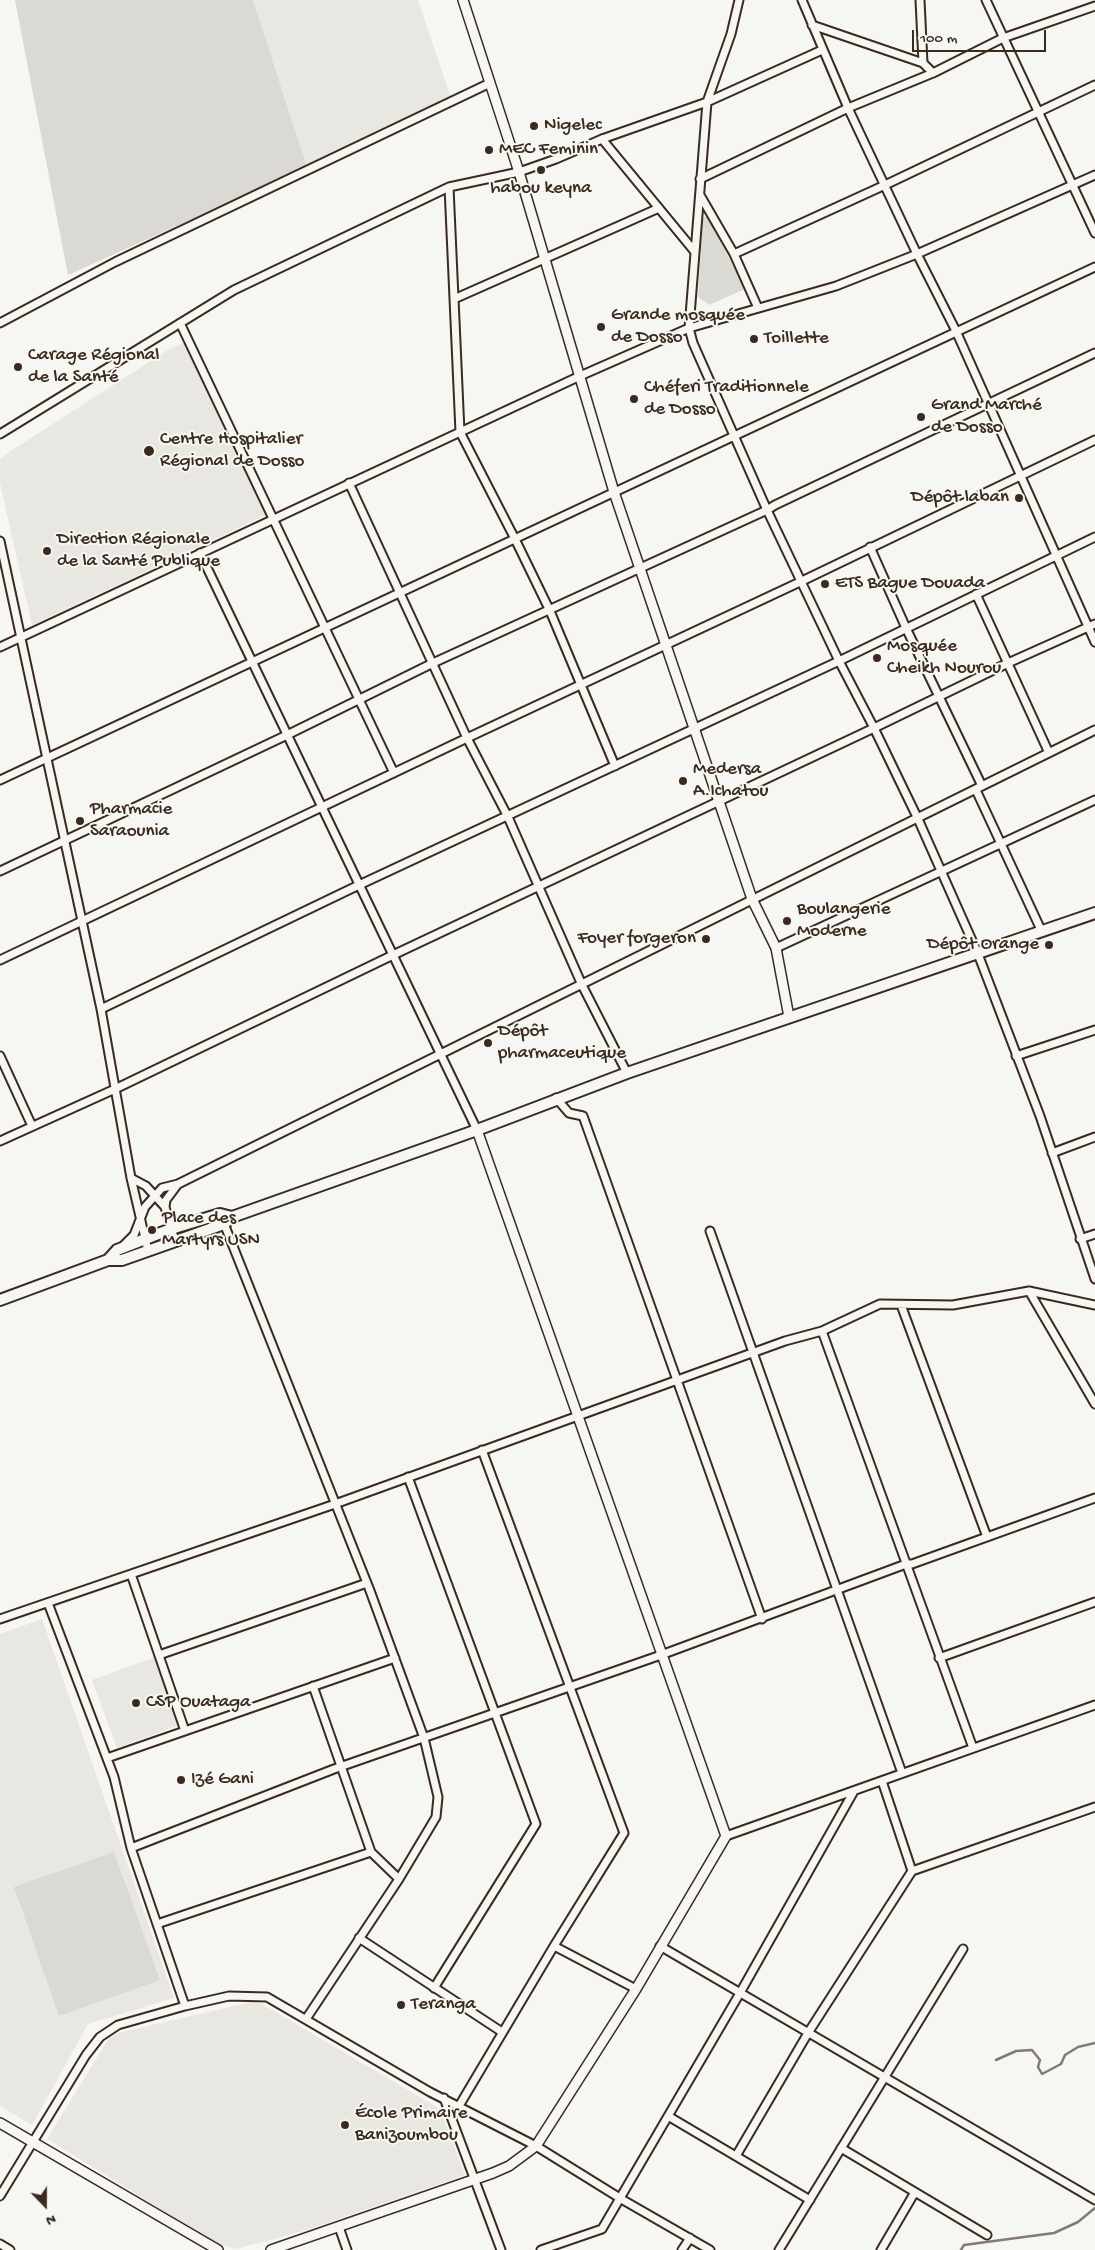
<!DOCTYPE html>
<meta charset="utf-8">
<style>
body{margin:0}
#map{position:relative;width:1095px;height:2250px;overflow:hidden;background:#f6f6f2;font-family:"Gochi Hand",sans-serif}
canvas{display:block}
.north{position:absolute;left:20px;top:2180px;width:50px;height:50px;-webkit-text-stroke:4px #f6f6f2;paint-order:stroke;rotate:158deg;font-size:14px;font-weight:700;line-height:20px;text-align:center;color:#3b2a1e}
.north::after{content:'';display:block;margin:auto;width:18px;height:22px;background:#3b2a1e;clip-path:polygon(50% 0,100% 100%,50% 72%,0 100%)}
.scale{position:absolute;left:912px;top:30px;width:134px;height:22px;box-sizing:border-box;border:2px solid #3b2a1e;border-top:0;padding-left:6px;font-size:15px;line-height:18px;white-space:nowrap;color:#3b2a1e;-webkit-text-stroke:4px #f6f6f2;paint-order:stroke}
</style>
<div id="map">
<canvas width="1095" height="2250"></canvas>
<div class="north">N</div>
<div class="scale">100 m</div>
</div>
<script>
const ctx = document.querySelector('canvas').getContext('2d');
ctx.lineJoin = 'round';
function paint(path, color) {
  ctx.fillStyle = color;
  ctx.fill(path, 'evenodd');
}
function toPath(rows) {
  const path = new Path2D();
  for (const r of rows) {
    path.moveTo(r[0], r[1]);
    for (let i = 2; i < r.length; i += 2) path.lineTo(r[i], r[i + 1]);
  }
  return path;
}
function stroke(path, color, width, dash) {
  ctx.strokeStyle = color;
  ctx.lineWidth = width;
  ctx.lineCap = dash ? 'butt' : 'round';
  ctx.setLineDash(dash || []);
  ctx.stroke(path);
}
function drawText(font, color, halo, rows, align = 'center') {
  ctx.font = font + ' "Gochi Hand",sans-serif';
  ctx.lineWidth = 4;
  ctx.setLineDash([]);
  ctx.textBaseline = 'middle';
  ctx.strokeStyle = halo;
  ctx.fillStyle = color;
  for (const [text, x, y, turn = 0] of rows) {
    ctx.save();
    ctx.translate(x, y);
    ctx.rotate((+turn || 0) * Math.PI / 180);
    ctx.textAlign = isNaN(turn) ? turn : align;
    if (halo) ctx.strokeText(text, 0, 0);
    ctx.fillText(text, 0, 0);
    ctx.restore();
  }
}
paint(toPath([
 [253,0,418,0,451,98,307,167],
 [186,342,268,514,32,625,0,483,0,460,6,454,171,348],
 [42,1619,174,1998,88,2024,32,2125,0,2106,0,1634],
 [155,1657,179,1725,117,1748,92,1680],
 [251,2002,262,2004,440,2109,465,2175,310,2229,236,2249,216,2243,47,2139,109,2038,118,2033]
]), '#e8e7e2');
paint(toPath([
 [15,0,253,0,307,167,68,275],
 [707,216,745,289,709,305,698,297,703,218],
 [114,1852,160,1980,59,2016,14,1887]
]), '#dad9d3');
stroke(toPath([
 [996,2060,1016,2051,1032,2050,1040,2060,1038,2067,1042,2074,1061,2064,1065,2055,1078,2047,1095,2043],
 [961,2250,964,2245,1054,2233,1078,2222,1095,2208]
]), '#857a71', 2.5);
const minor = toPath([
 [739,0,731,34,707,102,689,328,693,343,767,510,839,661,874,728,918,819,978,954,1040,1116,1095,1279],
 [802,0,848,108,917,254,956,331,1095,642],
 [920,0,923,63],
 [986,0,1095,233],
 [812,25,923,63,933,73],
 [602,139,695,252],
 [700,179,848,108,933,73,1003,38,1095,6],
 [449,187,460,432,515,539,550,611,615,766],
 [700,195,734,254,758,308],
 [734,254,885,185,1095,85],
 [454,299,659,208],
 [0,323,115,262,490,83],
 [180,323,394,773],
 [0,434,234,290,449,187,519,172,556,159,602,139,707,102,822,50],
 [349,483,467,738,508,817,582,985,627,1073],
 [0,541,101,1009,131,1178,148,1251],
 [870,547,906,628,982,786],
 [200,553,477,1130],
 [976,594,1049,753],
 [0,647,580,376,689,328,836,286,917,254,1095,175],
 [0,780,1095,267],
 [976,790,1042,932],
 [0,871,287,735,433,663,767,510,775,505,1095,353],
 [776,948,1095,800],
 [0,960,467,738,802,581,1095,440],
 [101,1009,359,885,839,661,1095,537],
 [0,1056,32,1126],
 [1016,1056,1095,1030],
 [556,1098,569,1113,583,1116,762,1619],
 [0,1141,115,1089,393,955,874,728,1008,663,1095,624],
 [1052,1153,1095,1137],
 [131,1178,146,1186,165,1207],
 [223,1221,369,1588,424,1738,438,1797,436,1817,399,1879,306,2019],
 [710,1231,902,1773],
 [1080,1239,1095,1234],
 [175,1241,165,1207,166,1200,178,1184],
 [124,1245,134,1235,145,1207,162,1188,178,1184,1095,730],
 [1029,1291,1095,1404],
 [901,1305,987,1537],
 [822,1331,973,1748],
 [408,1477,536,1824,434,1988],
 [131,1574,185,1731],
 [48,1603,114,1777,131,1848,185,2006],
 [0,1619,335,1504,785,1341,822,1331,880,1304,953,1305,1029,1291,1095,1305],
 [159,1655,367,1583],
 [939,1658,1095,1602],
 [313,1686,371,1852],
 [107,1758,395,1658],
 [882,1781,912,1871],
 [726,1836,1095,1705],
 [131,1848,334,1769,661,1655,906,1564,912,1564,1095,1498],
 [157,1924,371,1852,399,1879],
 [359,1938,502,2032],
 [554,1946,636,1989],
 [660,1946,1095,2200],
 [444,2098,501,2250],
 [459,2106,554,1946,624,1833,482,1450],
 [668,2116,810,2200],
 [841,2148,987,2235],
 [736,2156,808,2033,912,1871,1095,1807],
 [0,2196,86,2055,100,2037,118,2025,185,2006,229,1996,267,1997,430,2092,536,2146,623,2200,710,2250],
 [339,2227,347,2250],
 [0,2244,10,2250],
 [541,2250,602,2229,740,1993,854,1791],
 [682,2250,690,2238],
 [779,2250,963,1949],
 [881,2250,915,2192]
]);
const tertiary = toPath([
 [463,0,519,172,614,492,752,899,776,948,789,1017],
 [0,2123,218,2250],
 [271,2250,493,2173,509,2166,536,2146,636,1989,726,1836,477,1130]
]);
const secondary = toPath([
 [108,1260,117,1250,171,1229,220,1214,232,1217],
 [0,1300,108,1260,122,1260,224,1224,232,1217,477,1130,627,1073,1095,913]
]);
stroke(minor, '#3b2a1e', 11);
stroke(tertiary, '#3b2a1e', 12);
stroke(secondary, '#3b2a1e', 14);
stroke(minor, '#f6f6f2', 7);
stroke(tertiary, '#f6f6f2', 9);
stroke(secondary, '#f6f6f2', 10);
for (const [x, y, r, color] of [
 [534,126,5,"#3b2a1e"],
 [489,150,5,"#3b2a1e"],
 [541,170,5,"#3b2a1e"],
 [601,327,5,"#3b2a1e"],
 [754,339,5,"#3b2a1e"],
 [18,367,5,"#3b2a1e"],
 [634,399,5,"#3b2a1e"],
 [921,417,5,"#3b2a1e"],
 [149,451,6,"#3b2a1e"],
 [1019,498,5,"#3b2a1e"],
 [47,551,5,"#3b2a1e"],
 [825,584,5,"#3b2a1e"],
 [877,658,5,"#3b2a1e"],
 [683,781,5,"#3b2a1e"],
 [80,821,5,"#3b2a1e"],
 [787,921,5,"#3b2a1e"],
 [706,939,5,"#3b2a1e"],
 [1049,945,5,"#3b2a1e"],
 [488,1043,5,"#3b2a1e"],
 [152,1230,5,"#3b2a1e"],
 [136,1703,5,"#3b2a1e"],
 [181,1780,5,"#3b2a1e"],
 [401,2005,5,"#3b2a1e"],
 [345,2125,5,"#3b2a1e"]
]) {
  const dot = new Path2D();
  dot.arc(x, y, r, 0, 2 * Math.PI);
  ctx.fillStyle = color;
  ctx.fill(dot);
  stroke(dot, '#f6f6f2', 2);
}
drawText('19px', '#3b2a1e', '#f6f6f2', [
 ["Nigelec",544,126],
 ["MEC Feminin",499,150],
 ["habou keyna",541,189,"center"],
 ["Grande mosquée",611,316],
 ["de Dosso",611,338],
 ["Toillette",764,339],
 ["Carage Régional",28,356],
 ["de la Santé",28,378],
 ["Chéferi Traditionnele",644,388],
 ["de Dosso",644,410],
 ["Grand Marché",931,406],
 ["de Dosso",931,428],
 ["Centre Hospitalier",160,440],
 ["Régional de Dosso",160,462],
 ["Dépôt laban",1009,498,"right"],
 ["Direction Régionale",57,540],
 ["de la Santé Publique",57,562],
 ["ETS Bague Douada",835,584],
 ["Mosquée",887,647],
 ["Cheikh Nourou",887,669],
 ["Medersa",693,770],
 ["A.Ichatou",693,792],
 ["Pharmacie",90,810],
 ["Saraounia",90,832],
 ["Boulangerie",797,910],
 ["Moderne",797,932],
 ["Foyer forgeron",696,939,"right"],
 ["Dépôt Orange",1039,945,"right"],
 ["Dépôt",498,1032],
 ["pharmaceutique",498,1054],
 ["Place des",162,1219],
 ["Martyrs USN",162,1241],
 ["CSP Ouataga",146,1703],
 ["Izé Gani",191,1780],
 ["Teranga",411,2005],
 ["École Primaire",355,2114],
 ["Banizoumbou",355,2136]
], 'left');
</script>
